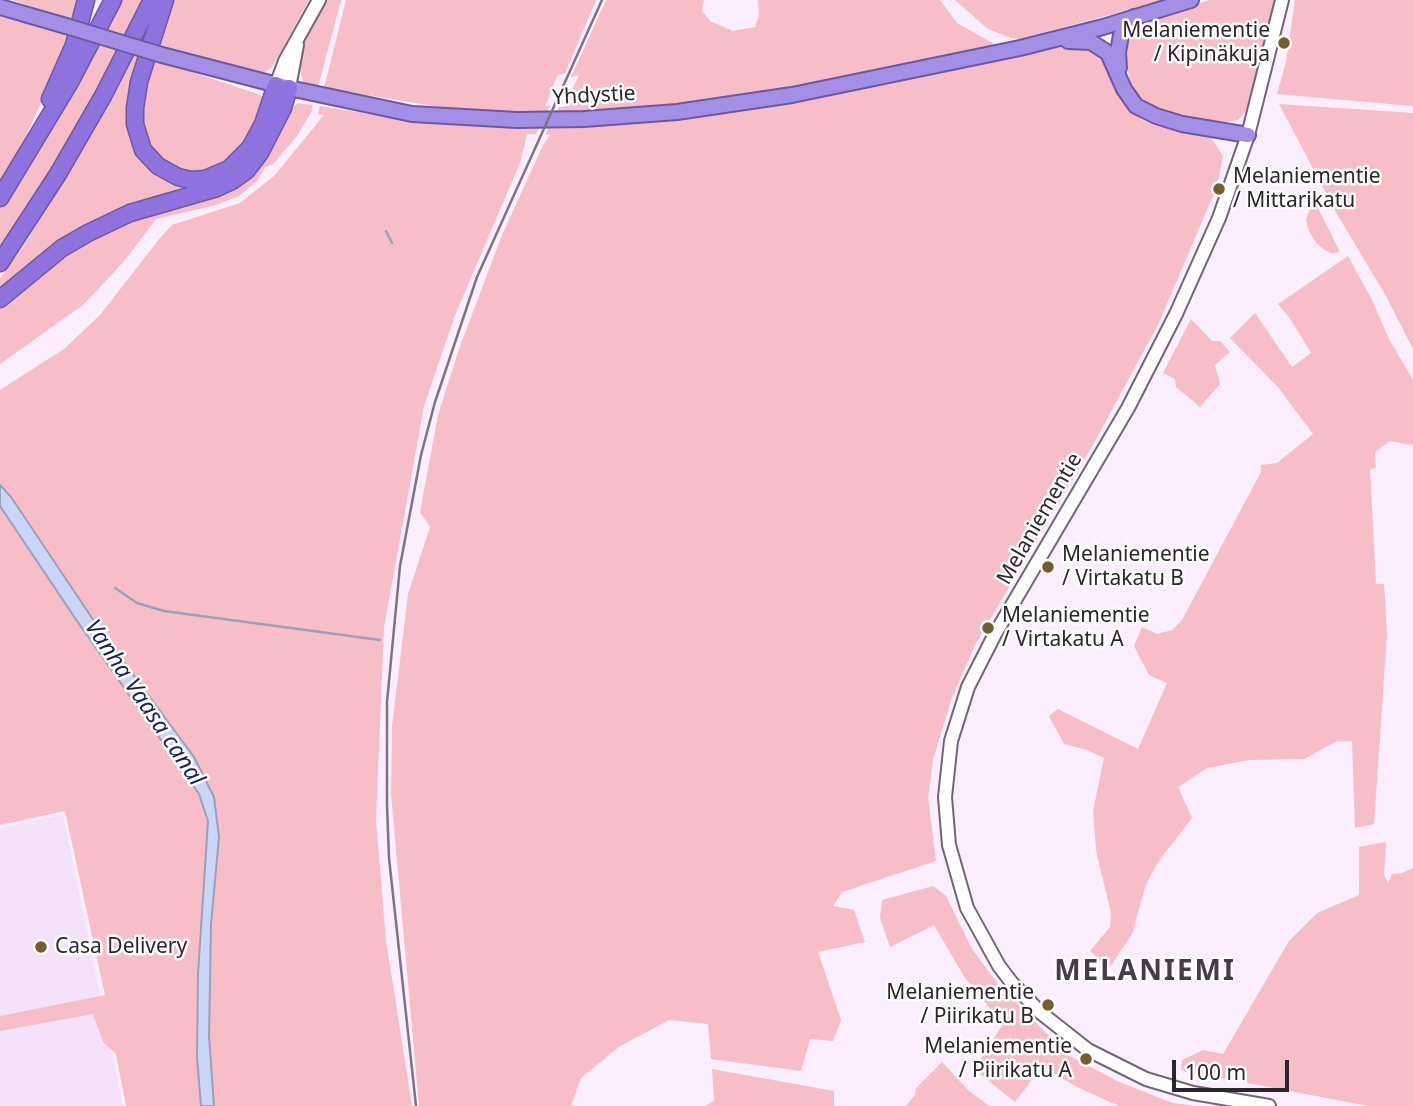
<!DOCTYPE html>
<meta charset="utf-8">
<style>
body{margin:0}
#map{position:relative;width:1413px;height:1106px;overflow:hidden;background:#fbeeff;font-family:"Noto Sans",sans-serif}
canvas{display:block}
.scale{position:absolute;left:1172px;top:1060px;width:117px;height:32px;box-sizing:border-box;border:4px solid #2a262c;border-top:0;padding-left:9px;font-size:21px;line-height:24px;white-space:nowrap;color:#2a262c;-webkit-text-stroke:5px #fff;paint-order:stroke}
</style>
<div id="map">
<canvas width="1413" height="1106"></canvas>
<div class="scale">100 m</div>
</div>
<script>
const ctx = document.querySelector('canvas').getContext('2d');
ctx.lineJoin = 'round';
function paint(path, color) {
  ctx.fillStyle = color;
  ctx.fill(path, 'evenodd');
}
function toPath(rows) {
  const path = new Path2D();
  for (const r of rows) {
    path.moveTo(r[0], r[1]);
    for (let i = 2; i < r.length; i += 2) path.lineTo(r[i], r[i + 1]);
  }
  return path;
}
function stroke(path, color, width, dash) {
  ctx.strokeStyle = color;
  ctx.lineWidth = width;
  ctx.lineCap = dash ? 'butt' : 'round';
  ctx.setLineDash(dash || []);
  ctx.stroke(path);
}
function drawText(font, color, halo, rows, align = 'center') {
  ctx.font = font + ' "Noto Sans",sans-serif';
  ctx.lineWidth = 5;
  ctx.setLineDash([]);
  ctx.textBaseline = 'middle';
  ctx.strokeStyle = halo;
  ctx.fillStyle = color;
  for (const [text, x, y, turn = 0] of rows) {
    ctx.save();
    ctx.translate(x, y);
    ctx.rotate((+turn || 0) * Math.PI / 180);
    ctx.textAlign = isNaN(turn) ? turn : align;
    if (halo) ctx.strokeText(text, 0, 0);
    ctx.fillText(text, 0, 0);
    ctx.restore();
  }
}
paint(toPath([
 [63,814,123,1106,0,1106,0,829]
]), '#f4e2fa');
paint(toPath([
 [12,0,81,0,75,21],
 [118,0,145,0,68,145,0,252,0,209,22,177],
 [168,0,309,0,272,67,262,74,154,44],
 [325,0,341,0,318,87,303,82,300,69,305,38],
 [346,0,596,0,565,73,557,76,545,106,550,106,547,112,544,113,452,109,324,88],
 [606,0,704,0,702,11,710,21,733,31,755,27,759,15,758,0,940,0,957,23,996,45,906,67,702,103,628,110,557,112,559,107,564,107,579,75,571,77],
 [955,0,1166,0,1019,39,1011,38,988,29],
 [1210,0,1274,0,1249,107,1238,120,1229,122,1184,118,1154,110,1139,97,1130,82,1124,45,1127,34,1142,21],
 [1295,0,1413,0,1413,106,1277,94,1286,62],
 [154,13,134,86,149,164,221,182,131,208,0,294,0,278,21,250,72,166,117,88],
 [0,14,72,37,21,146,0,181],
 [1069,45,1087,46,1105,58,1128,107,1142,120,1153,125,1211,137,1223,156,1217,186,1158,325,1094,443,975,645,951,700,933,760,928,798,936,861,842,892,833,906,854,910,865,942,818,952,841,1020,833,1041,810,1039,801,1071,711,1059,708,1024,669,1020,620,1046,581,1078,571,1106,419,1106,391,794,392,726,408,594,430,527,420,512,438,415,459,349,502,235,543,145,550,135,545,134,550,126,638,122,737,111,835,94],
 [149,58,258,94,265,99,263,114,231,164,192,176,154,156,141,133,140,101],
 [298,103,313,105,311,113,296,137,273,164,265,167,257,181,239,196,216,205,156,219,125,260,84,304,0,364,0,306,32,277,115,223,180,204],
 [1279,104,1413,113,1413,349,1387,298,1337,214],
 [320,106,394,118,540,126,536,134,527,134,520,163,455,315,424,406,384,627,376,820,386,941,412,1106,214,1106,209,1036,210,983,211,924,219,837,194,757,96,624,11,497,0,485,0,390,64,349,100,315,160,238,172,225,240,203,275,175,324,115,318,114],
 [1314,200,1340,252,1331,253,1325,250,1316,243,1308,229,1306,219],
 [1348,256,1371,298,1389,339,1413,380,1413,445,1390,441,1375,452,1376,468,1370,469,1376,584,1384,584,1387,634,1374,824,1355,828,1352,741,1337,741,1304,759,1249,760,1207,768,1178,787,1192,818,1158,862,1146,884,1132,934,1109,968,1090,951,1110,927,1111,913,1096,851,1093,811,1104,758,1087,750,1064,744,1049,716,1058,709,1138,749,1167,683,1149,675,1134,646,1142,627,1157,634,1172,630,1182,620,1261,472,1261,465,1277,463,1313,434,1278,387,1230,338,1255,313,1292,367,1311,353,1291,320,1278,304],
 [1191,319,1212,341,1220,341,1230,352,1215,365,1220,384,1200,407,1176,387,1175,379,1163,373],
 [0,506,77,621,199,794,208,821,198,974,197,1057,201,1106,126,1106,116,1054,103,1042,93,1014,0,1031,0,1016,105,995,65,811,0,825],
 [1386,842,1384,875,1388,883,1392,874,1402,873,1413,868,1413,1106,1368,1106,1222,1078,1208,1079,1181,1070,1182,1060,1203,1050,1223,1054,1289,941,1317,913,1359,895,1359,847],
 [933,886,946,896,972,949,998,984,1068,1055,1117,1081,1173,1103,1198,1106,1119,1106,1077,1087,1042,1066,1015,1102,974,1069,1003,1024,965,978,934,925,890,947,880,918,882,900],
 [942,1062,968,1090,989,1106,906,1106,915,1095,916,1088],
 [712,1069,834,1091,834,1106,705,1106,714,1101]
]), '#f7bec8');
const water = toPath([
 [0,485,11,497,96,624,194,757,214,797,219,837,211,924,210,983,209,1036,214,1106,201,1106,197,1057,198,974,208,821,199,794,77,621,0,506,0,485]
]);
paint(water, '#c9d6f7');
stroke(water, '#99a1ba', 2);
stroke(toPath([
 [386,231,392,243],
 [115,588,137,603,164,611,380,640]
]), '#99a1ba', 2.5);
const secondary = toPath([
 [276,85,285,61,319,0],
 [289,88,297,45],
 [1269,1106,1193,1093,1146,1079,1088,1050,1041,1013,1012,983,999,966,967,908,949,845,945,797,951,741,968,687,995,634,1128,408,1176,314,1219,218,1248,135,1282,0]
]);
const trunk = toPath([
 [0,7,66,26],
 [1068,41,1091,42,1108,53,1124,89,1136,106,1156,116,1182,124,1248,135],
 [162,55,289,88,412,114,517,120,584,119,677,112,792,95,1020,48,1103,27,1191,0],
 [1119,68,1118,52,1121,35,1134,17]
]);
const motorway = toPath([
 [165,0,139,82,135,108,135,124,143,150,158,166,178,177,191,180,205,179,229,169,250,148,263,124,276,85],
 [50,99,74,45,86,0],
 [0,198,70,82,113,0],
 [0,263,58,174,103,96,152,0],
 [0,299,62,248,88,233,130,213,217,188,232,181,247,170,260,153,283,108,289,88]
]);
stroke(secondary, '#716675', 16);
stroke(trunk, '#6b58a0', 18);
stroke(motorway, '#6b58a0', 19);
stroke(secondary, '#fff', 12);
stroke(trunk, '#a48fe6', 14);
stroke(motorway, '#8e73df', 16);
stroke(toPath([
 [416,1106,389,858,387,805,387,702,400,566,421,455,435,402,477,277,602,0]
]), '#7c757f', 2.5);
const trunkBridge = toPath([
 [66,26,162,55]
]);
stroke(trunkBridge, '#6b58a0', 18, []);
stroke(trunkBridge, '#a48fe6', 14);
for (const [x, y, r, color] of [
 [1284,43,7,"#755c2d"],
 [1219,189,7,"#755c2d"],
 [1048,567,7,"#755c2d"],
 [988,628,7,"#755c2d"],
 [41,947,7,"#755c2d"],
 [1048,1005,7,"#755c2d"],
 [1086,1059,7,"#755c2d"]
]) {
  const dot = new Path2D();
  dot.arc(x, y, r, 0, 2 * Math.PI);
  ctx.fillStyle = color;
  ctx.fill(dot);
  stroke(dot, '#fff', 2.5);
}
drawText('21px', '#2a262c', '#fff', [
 ["Melaniementie",1270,31,"right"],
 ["/ Kipinäkuja",1270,55,"right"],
 ["Melaniementie",1233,177],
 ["/ Mittarikatu",1233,201],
 ["Melaniementie",1062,555],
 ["/ Virtakatu B",1062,579],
 ["Melaniementie",1002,616],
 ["/ Virtakatu A",1002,640],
 ["Casa Delivery",55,947],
 ["Melaniementie",1034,993,"right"],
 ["/ Piirikatu B",1034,1017,"right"],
 ["Melaniementie",1072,1047,"right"],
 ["/ Piirikatu A",1072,1071,"right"]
], 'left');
drawText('21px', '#2a262c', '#fff', [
 ["Yhdystie",594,96,-3],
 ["Melaniementie",1040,519,-60]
]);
drawText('italic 23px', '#13225f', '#fff', [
 ["Vanha Vaasa canal",144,703,56]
]);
ctx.letterSpacing = '2px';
drawText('bold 28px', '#453b49', '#fff', [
 ["MELANIEMI",1145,972]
]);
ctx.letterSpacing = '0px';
</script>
